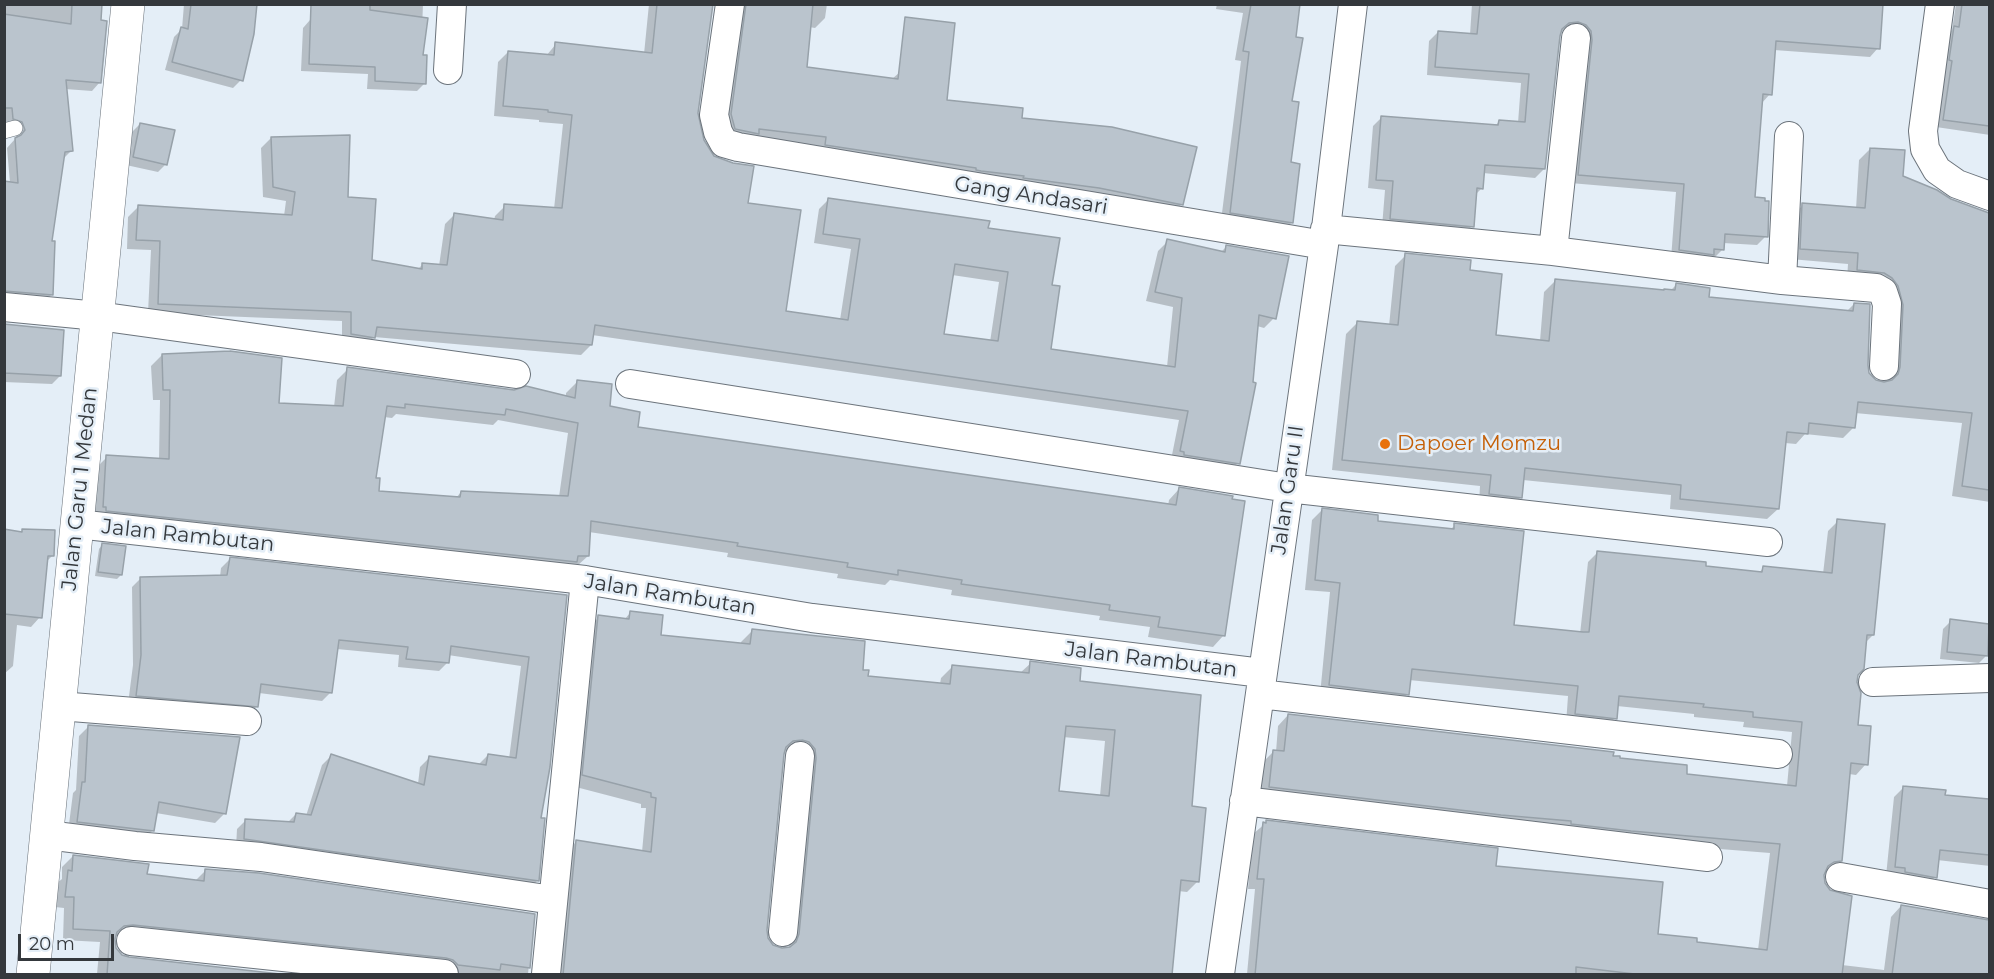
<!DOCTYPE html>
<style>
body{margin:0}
#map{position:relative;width:1994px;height:979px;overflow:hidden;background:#e4eef7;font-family:Montserrat,sans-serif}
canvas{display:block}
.frame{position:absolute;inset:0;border:6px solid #34383c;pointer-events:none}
.scale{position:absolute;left:18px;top:934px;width:96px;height:27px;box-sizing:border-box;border:3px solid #34383c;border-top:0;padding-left:8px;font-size:18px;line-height:21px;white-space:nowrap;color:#34383c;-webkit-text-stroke:4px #e4eef7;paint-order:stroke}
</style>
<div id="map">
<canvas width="1994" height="979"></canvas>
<div class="frame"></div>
<div class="scale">20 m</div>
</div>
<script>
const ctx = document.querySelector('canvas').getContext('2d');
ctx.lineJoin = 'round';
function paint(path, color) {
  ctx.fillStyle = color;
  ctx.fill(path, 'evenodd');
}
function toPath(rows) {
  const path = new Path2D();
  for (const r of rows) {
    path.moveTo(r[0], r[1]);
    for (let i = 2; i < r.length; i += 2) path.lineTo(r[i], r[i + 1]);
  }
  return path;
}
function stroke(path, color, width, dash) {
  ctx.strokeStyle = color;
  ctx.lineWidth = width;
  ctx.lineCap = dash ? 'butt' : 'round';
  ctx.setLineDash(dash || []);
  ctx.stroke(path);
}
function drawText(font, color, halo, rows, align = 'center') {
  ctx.font = font + ' Montserrat,sans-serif';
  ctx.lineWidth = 5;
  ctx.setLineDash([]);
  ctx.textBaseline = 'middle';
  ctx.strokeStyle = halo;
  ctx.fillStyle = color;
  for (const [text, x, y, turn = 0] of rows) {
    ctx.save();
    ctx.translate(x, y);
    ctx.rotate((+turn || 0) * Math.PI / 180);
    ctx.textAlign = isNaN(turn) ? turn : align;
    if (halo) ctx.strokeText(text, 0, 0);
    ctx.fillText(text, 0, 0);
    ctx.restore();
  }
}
paint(toPath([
 [4,4,101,4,100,82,92,91,65,89,72,150,64,158,50,243,52,294,43,303,4,299,4,182,10,183,7,148,15,139,17,134,4,126],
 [184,4,256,4,241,80,233,88,165,70,174,37,182,29],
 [324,4,423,4,421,56,425,83,417,91,367,89,368,74,301,71,303,28],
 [649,4,712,4,696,119,702,140,746,204,784,312,840,320,851,249,814,243,819,209,829,199,987,229,1050,286,1049,350,1167,367,1173,307,1146,301,1158,251,1168,241,1221,252,1226,247,1274,318,1264,328,1257,326,1238,463,1228,473,1171,460,1179,420,592,335,591,345,581,355,374,337,364,347,342,344,342,321,148,313,151,250,127,249,128,217,138,207,284,216,286,201,263,197,261,148,271,138,348,137,347,198,370,261,417,270,423,264,439,266,445,224,455,214,494,220,495,216,505,206,554,209,563,124,539,122,539,120,494,116,498,62,508,52,546,56,556,44,644,54],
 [952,275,999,282,990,342,942,335],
 [733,4,827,4,825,18,815,28,809,27,805,68,892,79,900,72,945,101,1021,119,1182,204,1172,214,725,139],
 [1217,4,1299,4,1290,102,1289,164,1292,222,1283,232,1221,221,1241,61,1235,60,1243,13,1216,9],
 [1472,4,1882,4,1878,48,1870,57,1774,50,1770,94,1761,104,1753,199,1766,236,1757,245,1723,243,1723,249,1714,258,1671,259,1676,192,1570,183,1569,30,1560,31,1544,169,1535,178,1483,173,1482,188,1475,195,1472,226,1463,235,1382,227,1385,190,1368,188,1373,126,1382,117,1495,126,1499,122,1518,123,1521,83,1427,75,1429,41,1438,32,1470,35],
 [1956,4,1990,4,1990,135,1936,127,1947,35,1952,30],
 [140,124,166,164,158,172,126,165,132,132],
 [1870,149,1901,177,1950,201,1990,214,1990,502,1952,496,1962,423,1855,413,1853,428,1843,438,1805,434,1796,444,1785,443,1778,509,1767,519,1670,509,1671,495,1523,480,1521,497,1510,508,1479,504,1480,486,1332,470,1346,334,1357,323,1389,326,1395,266,1406,255,1468,272,1494,337,1540,341,1544,292,1555,281,1670,291,1676,285,1707,298,1846,312,1854,304,1868,375,1874,381,1889,383,1893,316,1847,280,1848,264,1790,259,1792,216,1803,205,1856,209,1859,160],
 [4,325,60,376,52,384,4,382],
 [162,355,277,405,334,407,337,380,348,369,566,397,566,393,577,382,636,428,1168,506,1169,500,1179,489,1243,502,1223,636,1213,647,1148,637,1150,627,1099,620,1100,616,951,595,952,590,890,580,885,585,837,578,838,574,727,557,728,553,589,532,588,556,577,566,93,517,96,468,107,457,159,460,160,400,153,400,151,366],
 [396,414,493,425,498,420,568,433,559,497,461,492,456,498,377,493,374,479,384,417,392,418],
 [1322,510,1376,522,1450,530,1455,525,1513,627,1580,634,1588,562,1598,552,1704,567,1759,573,1763,568,1823,574,1828,531,1838,521,1873,635,1865,643,1857,674,1856,726,1866,764,1856,775,1849,774,1840,860,1830,871,1824,871,1822,874,1842,965,1884,970,1891,917,1901,906,1990,922,1990,974,1247,974,1255,889,1248,889,1253,834,1267,822,1494,867,1657,935,1695,944,1758,950,1770,853,1620,841,1260,797,1263,762,1273,752,1276,752,1278,726,1288,715,1612,757,1685,776,1787,786,1792,732,1743,727,1744,722,1694,717,1694,714,1617,706,1615,718,1605,728,1566,724,1568,696,1409,680,1408,694,1397,704,1320,695,1330,592,1305,590,1312,520],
 [23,530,52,556,46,562,40,617,31,627,17,625,13,666,4,674,4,531,21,533],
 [102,545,121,575,117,579,95,576,99,549],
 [230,559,565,596,540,819,537,881,528,890,236,848,237,829,246,820,287,823,296,814,306,816,322,765,331,756,418,784,420,767,429,758,479,764,488,755,509,759,521,666,448,655,448,662,439,671,398,667,399,655,337,649,331,692,322,701,259,693,257,706,248,715,128,704,133,665,132,587,141,578,220,577,221,568],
 [630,613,659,636,741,644,741,642,752,631,861,671,866,677,940,684,941,678,952,667,1020,673,1031,663,1078,682,1190,808,1198,881,1187,892,1178,891,1170,974,553,974,565,853,576,842,642,852,646,808,641,808,641,804,572,786,588,628,599,617,624,620],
 [1063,737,1105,741,1100,796,1058,792],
 [790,750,806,769,789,946,788,949,781,950,772,946,766,939,765,930,783,751],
 [1951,621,1989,625,1987,655,1979,663,1940,659,1943,629],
 [89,726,225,813,215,823,156,813,153,830,143,840,68,832,73,793,76,790,79,736],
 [1904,787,1944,796,1990,801,1990,866,1937,860,1935,877,1926,887,1886,876,1894,797],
 [73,856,145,875,195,881,206,870,534,915,528,974,445,974,121,935,114,936,115,949,121,956,129,959,277,974,97,974,100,942,63,940,64,908,55,907,57,883,62,879,62,867]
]), '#0003');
const building = toPath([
 [72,4,102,4,101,20,107,21,101,83,66,80,73,151,65,152,52,241,55,241,53,295,4,291,4,181,18,183,15,138,21,135,25,130,22,122,13,119,12,108,4,108,4,14,71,24,72,4],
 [191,4,257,4,254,34,243,81,172,62,181,27,188,29,191,4],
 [311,4,370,4,370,10,428,18,423,55,427,55,426,84,375,81,375,67,309,64,311,4],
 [657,4,713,4,698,113,704,140,714,156,733,163,754,166,748,203,801,210,786,311,848,320,860,239,823,234,828,198,990,221,988,228,1060,238,1052,285,1060,286,1051,349,1175,367,1182,298,1155,292,1167,239,1225,252,1226,245,1289,256,1276,319,1259,315,1253,382,1256,383,1240,464,1184,455,1184,452,1180,451,1188,411,595,325,592,345,377,327,375,338,351,334,351,312,158,304,160,241,136,240,138,205,292,215,295,192,273,187,271,137,350,135,348,197,376,199,372,260,422,269,422,263,447,265,454,213,503,220,504,204,562,208,572,115,548,112,548,110,503,106,508,51,554,55,555,42,652,53,657,4],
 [955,264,1008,272,998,341,944,334,955,264],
 [746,4,813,4,807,67,898,79,905,17,955,23,947,100,1023,108,1022,118,1112,127,1197,147,1183,205,1099,188,1023,178,1024,176,981,171,976,170,976,168,825,145,826,137,759,129,759,134,735,129,731,114,746,4],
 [1251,4,1300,4,1296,37,1303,38,1292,101,1299,102,1291,162,1300,164,1293,223,1230,213,1249,52,1243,51,1251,4],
 [1480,4,1883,4,1880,49,1776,41,1772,95,1763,94,1755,197,1765,198,1765,201,1769,201,1768,237,1725,234,1724,250,1714,249,1714,255,1679,250,1684,184,1578,175,1592,40,1591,31,1586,25,1578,22,1569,23,1562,29,1560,36,1545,169,1485,165,1483,189,1477,188,1474,227,1390,219,1393,181,1376,180,1381,116,1498,125,1499,120,1525,122,1529,74,1435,67,1438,31,1477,34,1480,4],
 [1962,4,1989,4,1989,126,1943,120,1952,61,1949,60,1954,26,1959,27,1962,4],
 [140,123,175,130,167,165,133,157,140,123],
 [1870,148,1905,150,1903,176,1937,190,1951,199,1989,213,1989,490,1962,486,1972,413,1858,402,1855,428,1809,423,1808,434,1787,432,1779,509,1680,499,1681,485,1525,468,1522,498,1489,494,1491,475,1342,460,1357,321,1398,325,1405,253,1471,260,1470,270,1502,274,1496,335,1549,341,1555,279,1664,290,1664,289,1675,290,1676,283,1710,288,1709,297,1853,311,1854,303,1870,304,1868,365,1869,373,1876,380,1884,382,1892,380,1898,374,1900,367,1903,305,1898,286,1892,278,1884,273,1857,270,1858,253,1800,249,1802,203,1865,208,1870,148],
 [4,324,64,330,61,376,4,373,4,324],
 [230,351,282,358,279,403,343,406,347,367,514,390,526,386,575,398,577,380,612,384,610,406,640,412,638,427,1176,505,1179,487,1233,496,1232,499,1245,501,1225,636,1158,627,1160,617,1109,610,1110,605,961,584,962,580,898,570,898,575,847,567,848,563,737,546,738,543,591,521,589,556,578,556,577,562,106,511,106,507,103,507,106,455,169,459,170,390,163,390,162,354,230,351],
 [405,404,505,415,506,409,578,423,568,496,461,491,460,497,379,491,380,478,376,478,387,406,405,408,405,404],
 [1322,508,1378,515,1378,521,1454,529,1454,523,1524,531,1514,625,1583,632,1589,632,1597,551,1706,562,1706,566,1762,572,1763,566,1832,573,1837,519,1885,524,1874,635,1867,635,1864,669,1858,675,1857,682,1861,693,1858,725,1871,726,1868,765,1851,763,1842,861,1834,862,1828,866,1824,875,1825,883,1830,890,1852,896,1842,975,1643,975,1576,967,1576,975,1255,975,1264,879,1257,879,1263,822,1266,823,1266,820,1498,848,1496,866,1663,882,1658,934,1697,938,1697,942,1767,950,1780,844,1631,831,1571,824,1571,821,1501,815,1269,787,1273,750,1284,751,1288,714,1614,752,1613,756,1620,756,1620,758,1687,765,1687,774,1796,786,1802,722,1753,717,1753,712,1703,707,1704,704,1619,696,1617,719,1575,714,1578,686,1412,669,1409,695,1329,685,1340,583,1315,580,1322,508],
 [4,529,22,532,22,529,55,530,54,556,48,556,42,618,4,614,4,529],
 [102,543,126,546,122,575,98,572,102,543],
 [230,557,567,595,550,767,541,818,545,818,539,881,244,839,245,819,294,822,296,813,311,815,331,754,424,785,429,756,486,765,488,754,516,758,529,657,451,646,449,663,406,659,408,647,339,640,332,693,261,684,258,707,136,696,141,655,140,577,227,575,230,557],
 [630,611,663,615,661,635,750,644,752,629,865,641,863,670,869,670,868,676,950,684,952,665,1029,673,1030,661,1081,668,1080,681,1201,695,1192,806,1206,808,1199,882,1181,880,1172,975,563,975,576,840,651,852,656,798,651,797,651,793,582,775,598,615,629,619,630,611],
 [1066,726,1115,730,1109,796,1059,791,1066,726],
 [802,740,809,742,815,749,816,758,799,934,796,942,790,947,782,948,773,945,768,938,767,930,784,754,786,747,793,741,802,740],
 [1950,619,1989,624,1988,656,1947,652,1950,619],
 [88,725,240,737,226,814,159,802,154,831,77,822,82,782,85,782,88,725],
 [1903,786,1946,790,1945,795,1989,799,1989,855,1940,850,1937,878,1905,872,1905,868,1895,867,1903,786],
 [73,855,149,864,147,874,204,881,205,869,259,873,535,914,530,968,501,964,500,970,458,965,453,960,446,958,133,925,124,926,117,932,115,939,116,948,122,955,129,957,289,975,107,975,110,931,73,929,74,897,65,897,68,870,72,871,73,855],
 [1901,905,1989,920,1989,975,1892,975,1901,905]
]);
paint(building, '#bac4cd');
stroke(building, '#97a1a9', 1.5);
const lane = toPath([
 [4,131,15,128]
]);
const street = toPath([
 [730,4,714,115,718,132,724,143,738,147,1324,245],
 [1940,4,1923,131,1925,149,1937,170,1957,184,1990,196],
 [448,70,452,4],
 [1325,229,1553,251,1782,280,1876,288,1883,292,1887,304,1884,366],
 [1553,251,1576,38],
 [1782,280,1789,136],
 [4,307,98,316,516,374],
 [630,384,1288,488,1768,542],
 [77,524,585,580,812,618,1262,673],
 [1873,682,1990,678],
 [1260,694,1778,754],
 [59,706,247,721],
 [1244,801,1708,857],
 [47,835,135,846,261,857,553,900],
 [1840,877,1990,904],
 [783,932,800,756],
 [131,941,444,974],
 [546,974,585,580],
 [1220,974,1324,245,1353,4]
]);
const secondary = toPath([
 [33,974,128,4]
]);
stroke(lane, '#6c747c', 16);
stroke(street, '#6c747c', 30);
stroke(secondary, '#6c747c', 34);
stroke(lane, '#fff', 15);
stroke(street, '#fff', 28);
stroke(secondary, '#fff', 33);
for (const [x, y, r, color] of [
 [1385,444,6,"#e8710a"]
]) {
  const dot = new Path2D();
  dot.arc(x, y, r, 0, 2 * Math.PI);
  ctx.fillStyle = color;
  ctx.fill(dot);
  stroke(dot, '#e4eef7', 2);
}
drawText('21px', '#34383c', '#e4eef7', [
 ["Gang Andasari",1031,196,9],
 ["Jalan Garu 1 Medan",80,489,-84],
 ["Jalan Garu II",1288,490,-82],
 ["Jalan Rambutan",188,536,6],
 ["Jalan Rambutan",670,595,9],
 ["Jalan Rambutan",1151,660,7]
]);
drawText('21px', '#c56008', '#e4eef7', [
 ["Dapoer Momzu",1397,444]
], 'left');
</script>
